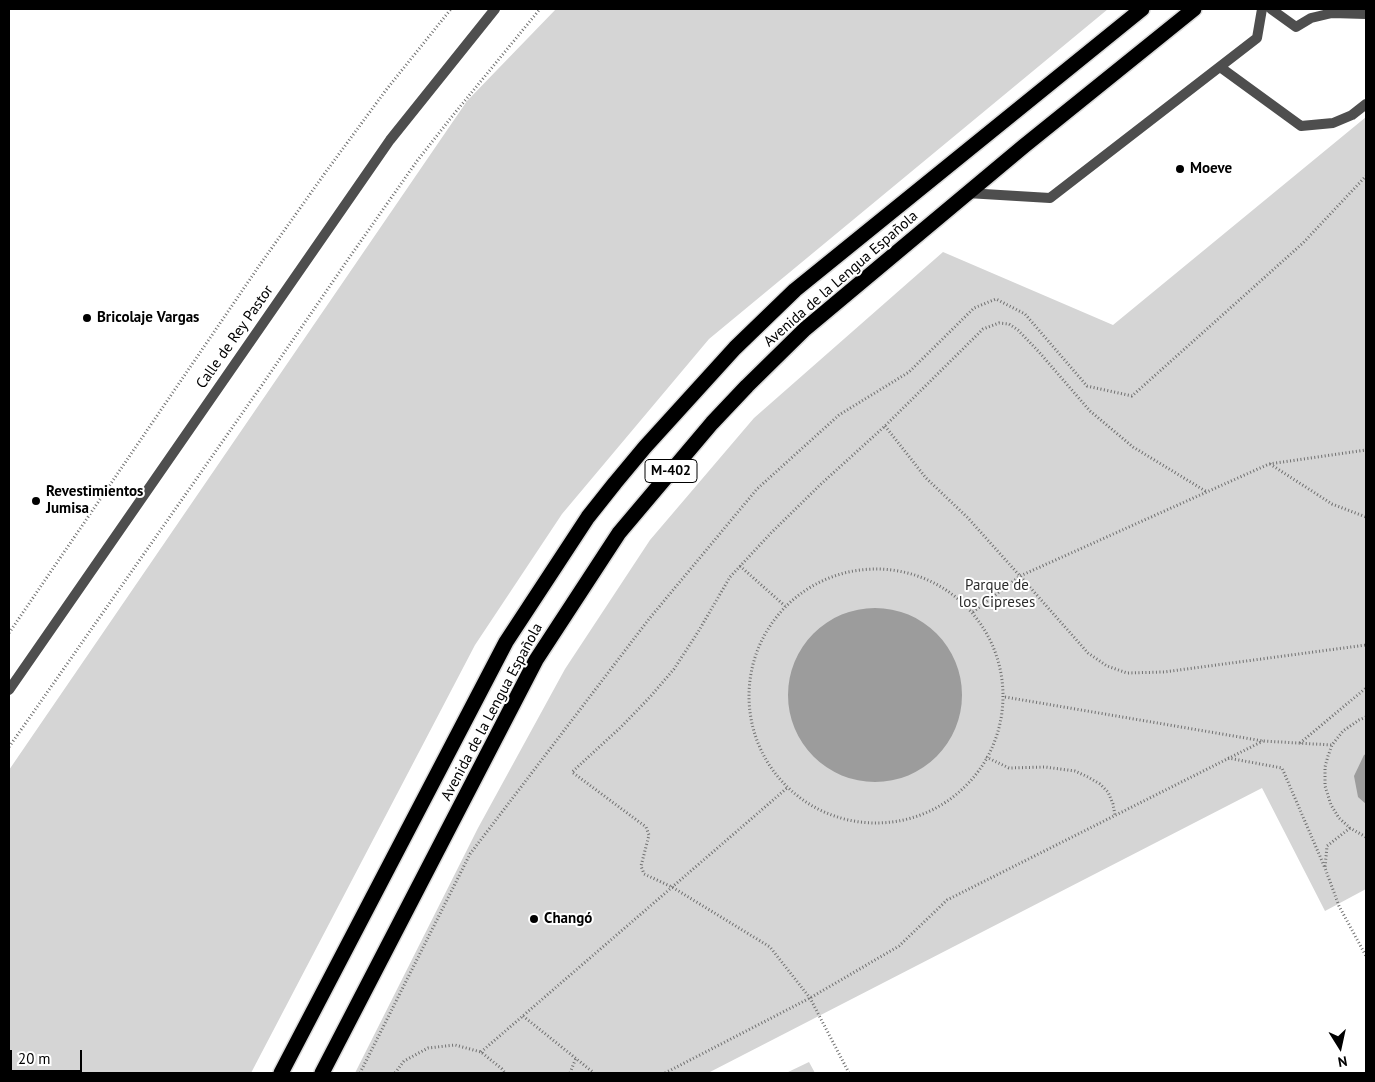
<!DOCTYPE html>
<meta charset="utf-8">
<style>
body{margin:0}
#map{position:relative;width:1375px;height:1082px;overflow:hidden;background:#fff;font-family:"PT Sans",sans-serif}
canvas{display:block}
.frame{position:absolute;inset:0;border:10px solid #000;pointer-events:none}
.north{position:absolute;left:1315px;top:1022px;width:50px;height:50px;-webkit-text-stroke:4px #fff;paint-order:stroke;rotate:170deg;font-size:14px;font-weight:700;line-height:20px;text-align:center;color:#000}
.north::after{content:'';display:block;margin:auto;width:18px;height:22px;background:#000;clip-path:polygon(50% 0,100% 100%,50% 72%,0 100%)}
.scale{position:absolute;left:10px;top:1050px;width:72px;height:22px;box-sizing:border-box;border:2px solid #000;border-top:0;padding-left:6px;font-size:15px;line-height:18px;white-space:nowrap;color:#000;-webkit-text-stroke:4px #fff;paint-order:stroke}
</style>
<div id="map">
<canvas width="1375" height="1082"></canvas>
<div class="frame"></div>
<div class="north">N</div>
<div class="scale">20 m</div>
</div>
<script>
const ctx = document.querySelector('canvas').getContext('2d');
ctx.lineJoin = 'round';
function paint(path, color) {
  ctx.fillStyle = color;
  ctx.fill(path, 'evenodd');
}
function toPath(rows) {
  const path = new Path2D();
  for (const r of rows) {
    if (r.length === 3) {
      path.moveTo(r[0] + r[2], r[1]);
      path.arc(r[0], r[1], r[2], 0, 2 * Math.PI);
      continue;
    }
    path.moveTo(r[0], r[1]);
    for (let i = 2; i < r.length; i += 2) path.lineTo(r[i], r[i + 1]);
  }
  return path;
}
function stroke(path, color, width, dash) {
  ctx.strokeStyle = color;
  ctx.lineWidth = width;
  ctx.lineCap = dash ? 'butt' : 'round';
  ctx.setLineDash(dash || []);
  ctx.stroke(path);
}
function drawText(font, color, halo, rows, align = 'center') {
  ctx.font = font + ' "PT Sans",sans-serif';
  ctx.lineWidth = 4;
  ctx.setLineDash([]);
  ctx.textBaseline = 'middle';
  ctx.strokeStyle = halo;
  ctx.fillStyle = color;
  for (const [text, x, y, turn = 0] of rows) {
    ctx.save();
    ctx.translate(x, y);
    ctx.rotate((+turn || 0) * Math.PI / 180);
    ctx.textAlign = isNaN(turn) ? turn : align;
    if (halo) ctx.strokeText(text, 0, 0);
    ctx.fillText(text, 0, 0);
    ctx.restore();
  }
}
paint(toPath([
 [556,9,1108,9,709,339,562,514,475,645,251,1073,9,1073,9,770,467,101],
 [1366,117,1366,889,1325,911,1262,788,708,1073,355,1073,478,828,565,669,650,540,754,418,943,252,1113,325],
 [809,1062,815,1073,786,1073]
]), '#d5d5d5');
paint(toPath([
 [875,695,87],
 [1366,754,1366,804,1358,797,1354,776,1364,755]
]), '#9c9c9c');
const highway = toPath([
 [281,1073,506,642,588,517,615,483,645,447,735,348,795,290,1142,9],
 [322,1073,536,660,619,533,712,423,747,386,805,329,1024,146,1194,9]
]);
stroke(highway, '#dbdbdb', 18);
stroke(toPath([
 [885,426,926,478,968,518,1020,576,1088,653,1107,666,1127,673,1164,672,1366,645],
 [1270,464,1332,504,1366,517],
 [740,566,785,606],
 [876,696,127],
 [973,612,1020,576,1269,464,1366,450],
 [9,633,259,266,325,173,386,90,451,9],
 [1005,697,1263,741,1332,745],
 [1366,717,1359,720,1343,731,1332,745,1328,756,1325,767,1325,786,1331,805,1339,818,1350,828,1366,837],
 [1300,743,1366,688],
 [9,747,262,385,349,258,417,161,454,114,540,9],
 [986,757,1009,768,1045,767,1075,771,1088,777,1100,784,1108,792,1113,804,1115,815],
 [1228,758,1282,768,1325,868],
 [1350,828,1327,846,1325,868,1339,906,1366,956],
 [523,1016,594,1073],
 [481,1052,787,788],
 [360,1073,470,854,649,619,757,489,839,415,909,372,974,308,996,299,1025,314,1087,386,1132,396,1303,243,1366,176],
 [395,1073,404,1061,428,1048,455,1045,481,1052,502,1069,505,1073],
 [570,1073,576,1058],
 [665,1073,810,998,899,946,947,900,1263,741],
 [849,1073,810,998,770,947,672,887,644,874,641,866,649,835,646,827,572,772,621,727,650,697,674,669,698,632,730,577,771,533,821,484,885,426,983,329,999,323,1009,324,1018,330,1039,352,1090,411,1133,447,1207,492]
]), '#707070', 3, [1, 2.5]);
stroke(toPath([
 [1271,9,1296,27,1311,18,1332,13,1366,14],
 [1220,67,1301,126,1333,123,1352,115,1366,104],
 [967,193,1050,198,1257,38,1262,9]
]), '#4e4e4e', 10);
stroke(toPath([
 [9,690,390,140,495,9]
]), '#4e4e4e', 10);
stroke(highway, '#000', 15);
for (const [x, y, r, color] of [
 [1180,169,5,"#000"],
 [87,318,5,"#000"],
 [36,501,5,"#000"],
 [534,919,5,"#000"]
]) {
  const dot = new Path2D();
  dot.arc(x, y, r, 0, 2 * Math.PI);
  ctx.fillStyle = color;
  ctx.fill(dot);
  stroke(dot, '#fff', 2);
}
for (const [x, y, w] of [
 [671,471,52]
]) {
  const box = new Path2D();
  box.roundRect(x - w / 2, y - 11.5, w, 23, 4);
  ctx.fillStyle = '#fff';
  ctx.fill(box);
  stroke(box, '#000', 1);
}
drawText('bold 14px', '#000', null, [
 ["M-402",671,471]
]);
drawText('bold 15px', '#000', '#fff', [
 ["Moeve",1190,169],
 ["Bricolaje Vargas",97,318],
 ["Revestimientos",46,492],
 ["Jumisa",46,509],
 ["Changó",544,919]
], 'left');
drawText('15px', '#000', '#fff', [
 ["Avenida de la Lengua Española",841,279,-41],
 ["Calle de Rey Pastor",235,337,-55],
 ["Avenida de la Lengua Española",492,712,-62]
]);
drawText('15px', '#2c2c2c', '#fff', [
 ["Parque de",997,586],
 ["los Cipreses",997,603]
]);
</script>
